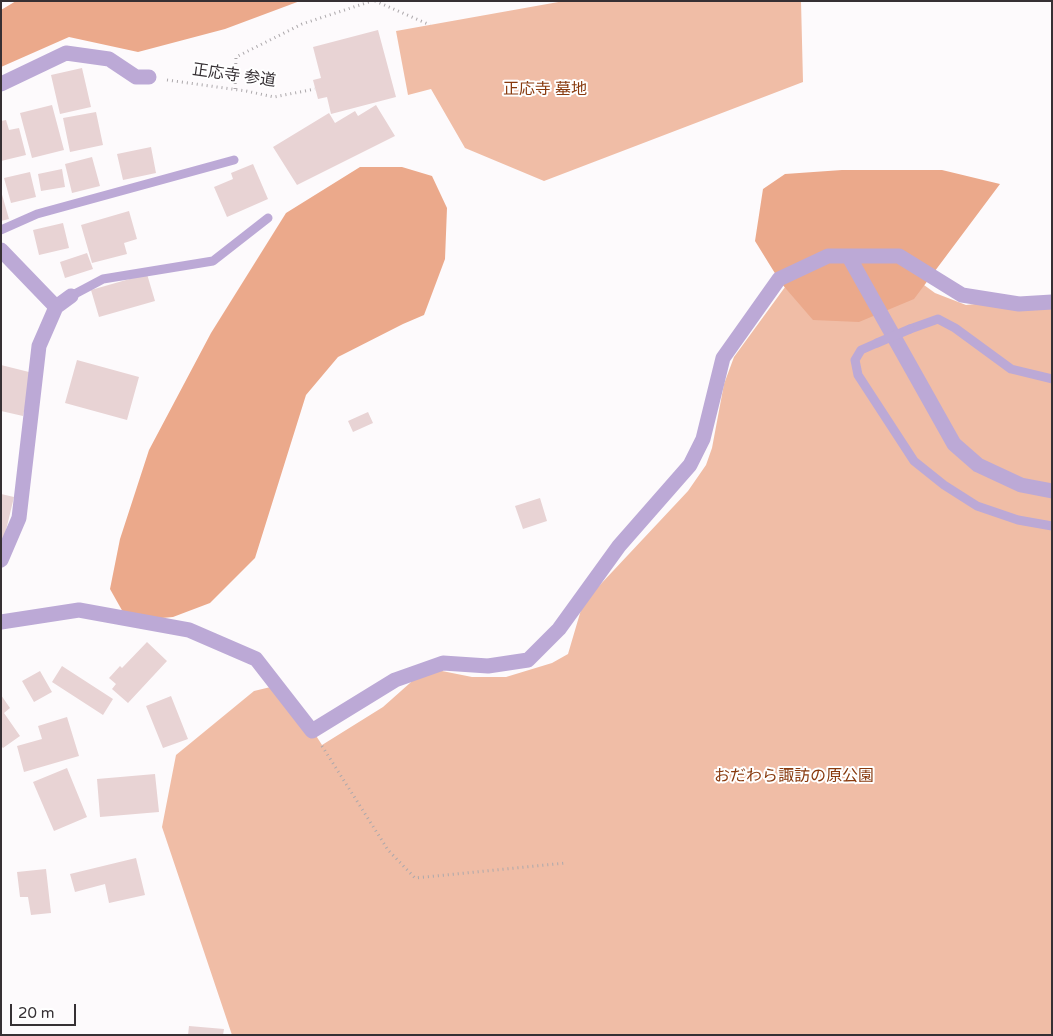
<!DOCTYPE html>
<meta charset="utf-8">
<style>
body{margin:0}
#map{position:relative;width:1053px;height:1036px;overflow:hidden;background:#fdfafc;font-family:"Varela Round",sans-serif}
canvas{display:block}
.frame{position:absolute;inset:0;border:2px solid #363034;pointer-events:none}
.scale{position:absolute;left:10px;top:1004px;width:66px;height:22px;box-sizing:border-box;border:2px solid #363034;border-top:0;padding-left:6px;font-size:15px;line-height:18px;white-space:nowrap;color:#363034;-webkit-text-stroke:4px #fff;paint-order:stroke}
</style>
<div id="map">
<canvas width="1053" height="1036"></canvas>
<div class="frame"></div>
<div class="scale">20 m</div>
</div>
<script>
const ctx = document.querySelector('canvas').getContext('2d');
ctx.lineJoin = 'round';
function paint(path, color) {
  ctx.fillStyle = color;
  ctx.fill(path, 'evenodd');
}
function toPath(rows) {
  const path = new Path2D();
  for (const r of rows) {
    path.moveTo(r[0], r[1]);
    for (let i = 2; i < r.length; i += 2) path.lineTo(r[i], r[i + 1]);
  }
  return path;
}
function stroke(path, color, width, dash) {
  ctx.strokeStyle = color;
  ctx.lineWidth = width;
  ctx.lineCap = dash ? 'butt' : 'round';
  ctx.setLineDash(dash || []);
  ctx.stroke(path);
}
function drawText(font, color, halo, rows, align = 'center') {
  ctx.font = font + ' "Varela Round","Noto Sans JP",sans-serif';
  ctx.lineWidth = 4;
  ctx.setLineDash([]);
  ctx.textBaseline = 'middle';
  ctx.strokeStyle = halo;
  ctx.fillStyle = color;
  for (const [text, x, y, turn = 0] of rows) {
    ctx.save();
    ctx.translate(x, y);
    ctx.rotate((+turn || 0) * Math.PI / 180);
    ctx.textAlign = isNaN(turn) ? turn : align;
    if (halo) ctx.strokeText(text, 0, 0);
    ctx.fillText(text, 0, 0);
    ctx.restore();
  }
}
paint(toPath([
 [564,1,801,1,803,82,544,181,465,148,431,89,408,95,396,31],
 [804,261,913,277,935,293,966,305,1052,296,1052,1035,232,1035,162,827,176,755,254,691,283,684,322,745,383,707,419,675,437,670,472,677,506,677,552,663,568,654,583,603,688,491,706,465,712,448,724,384,734,357]
]), '#f0bda6');
paint(toPath([
 [16,1,300,1,225,29,138,52,69,37,1,67,1,10],
 [360,167,402,167,432,176,447,208,445,259,424,315,403,324,338,357,306,395,255,558,210,603,173,617,128,621,110,589,120,539,149,450,211,333,286,213],
 [842,170,942,170,1000,184,914,299,859,322,813,320,781,283,755,241,763,189,785,174]
]), '#eba98b');
paint(toPath([
 [378,30,396,97,331,114,327,97,318,99,313,80,321,78,313,47],
 [82,68,91,107,60,114,51,75],
 [52,105,64,150,32,158,20,113],
 [376,105,395,136,297,185,273,147,329,113,335,123,355,111,358,116],
 [96,112,103,145,70,152,63,118],
 [6,120,9,130,19,128,26,155,1,161,1,121],
 [151,147,156,173,123,180,117,154],
 [92,157,100,186,72,193,65,164],
 [253,164,268,199,227,217,214,187,233,179,231,173],
 [62,169,65,187,41,191,38,174],
 [30,172,36,197,11,203,4,178],
 [1,191,9,219,1,221],
 [129,211,137,239,124,243,127,254,92,263,81,225],
 [63,223,69,248,39,255,33,230],
 [87,253,93,269,65,278,60,262],
 [147,274,155,301,99,317,91,290],
 [77,360,139,377,127,420,65,403],
 [1,365,33,373,23,416,1,411],
 [368,412,373,423,353,432,348,421],
 [1,494,14,497,2,547,1,547],
 [540,498,547,521,523,529,515,506],
 [147,642,167,661,128,703,112,689,116,684,109,678,120,666,122,668],
 [62,666,113,699,103,715,52,682],
 [40,671,52,692,34,702,22,681],
 [1,695,10,708,4,713,20,736,3,748,1,746],
 [171,696,188,739,163,748,146,706],
 [67,717,79,756,24,772,17,746,42,739,38,726],
 [67,768,87,817,54,831,33,782],
 [155,774,159,812,100,817,97,779],
 [136,858,145,895,109,903,105,884,75,892,70,874],
 [46,869,51,913,31,915,28,897,20,897,17,872],
 [189,1026,224,1029,223,1035,188,1035]
]), '#e8d3d4');
stroke(toPath([
 [375,1,430,25],
 [167,80,246,91,274,97,315,89],
 [235,89,236,57,302,24,372,1],
 [322,746,388,850,415,878,566,863]
]), '#aca8ab', 3, [1, 4]);
stroke(toPath([
 [1,230,37,214,234,160],
 [71,296,103,279,213,261,268,218],
 [910,329,938,319,955,328,1011,369,1052,379],
 [877,343,861,350,855,360,858,375,914,461,944,485,977,506,1018,520,1052,526]
]), '#bca9d6', 9);
stroke(toPath([
 [1,84,66,53,109,59,136,77,149,77],
 [1,250,56,307],
 [849,257,954,444,978,465,1021,485,1052,491],
 [1,560,19,518,39,346,56,307,71,296],
 [1,622,79,610,189,630,256,659,312,731,395,680,443,663,488,666,528,660,559,629,619,546,690,465,703,439,723,358,779,279,828,256,899,256,962,295,1019,304,1052,302]
]), '#bca9d6', 15);
stroke(toPath([
 [877,343,910,329]
]), '#bca9d6', 9);
drawText('16px', '#363034', '#fff', [
 ["正応寺 参道",234,76,8]
]);
drawText('16px', '#883a0e', '#fff', [
 ["正応寺 墓地",545,90],
 ["おだわら諏訪の原公園",794,777]
]);
</script>
